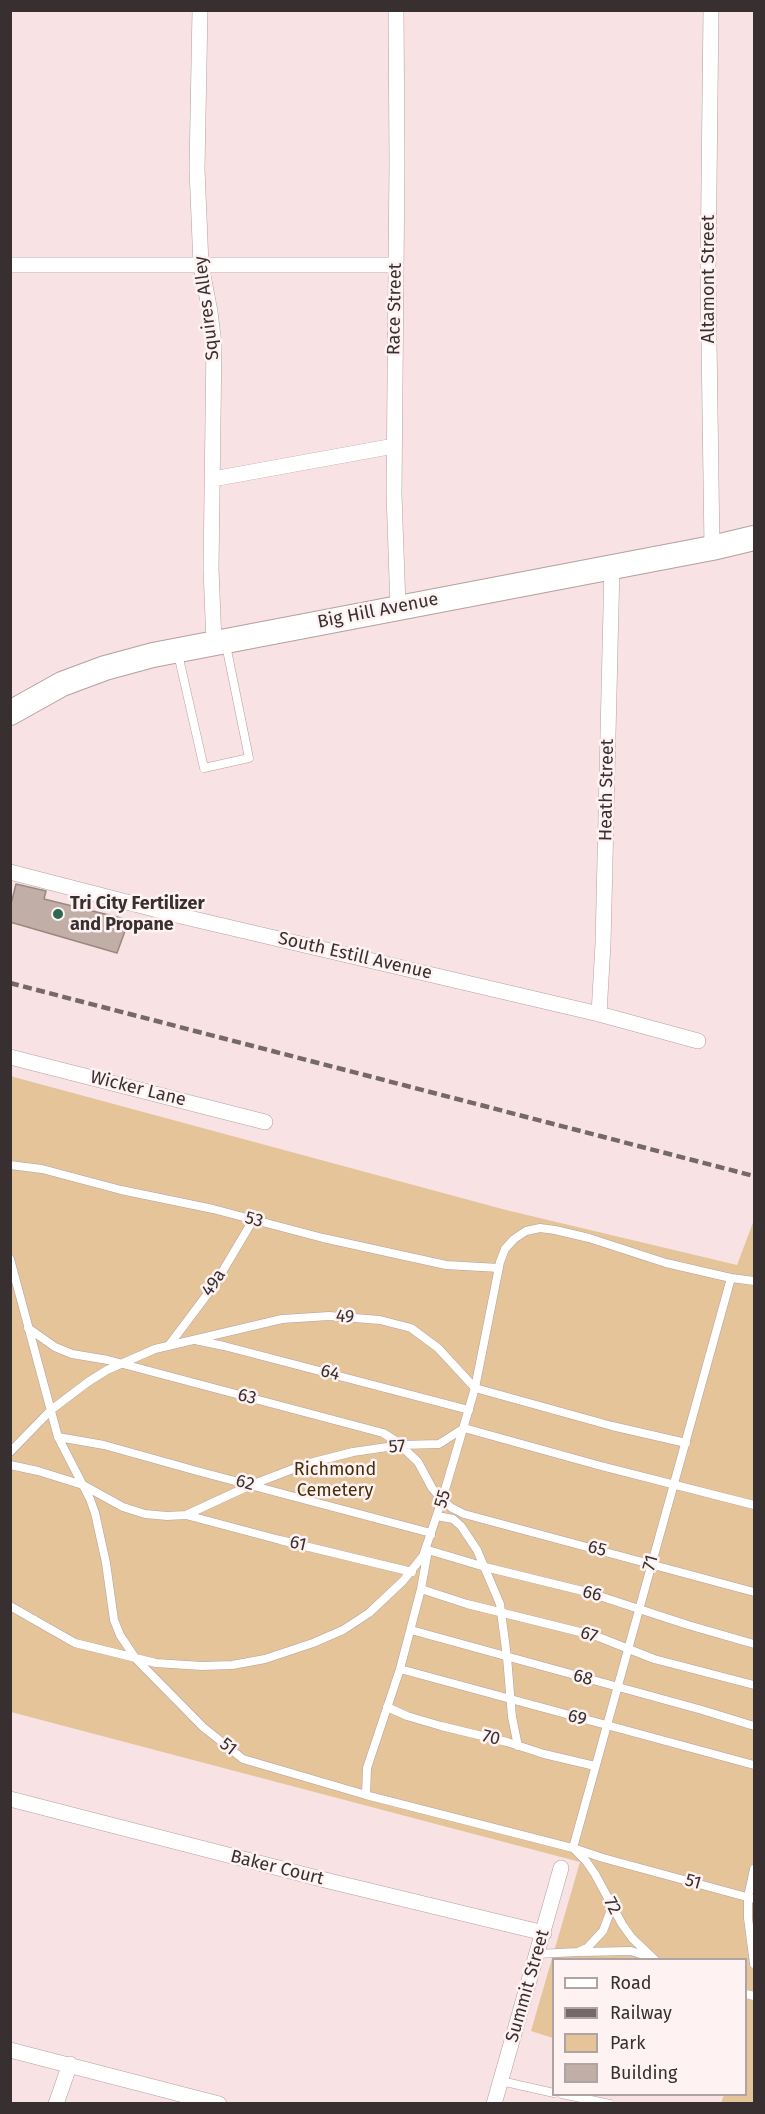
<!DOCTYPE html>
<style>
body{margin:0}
#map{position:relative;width:765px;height:2114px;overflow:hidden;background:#f8e2e3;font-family:"Fira Sans",sans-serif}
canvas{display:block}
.frame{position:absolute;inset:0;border:12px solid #383030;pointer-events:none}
.legend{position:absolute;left:552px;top:1958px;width:195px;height:138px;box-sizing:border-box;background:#fff2f2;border:2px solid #afa4a4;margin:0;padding:8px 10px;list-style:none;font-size:18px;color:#383030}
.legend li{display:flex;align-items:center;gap:12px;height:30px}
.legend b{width:30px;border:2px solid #afa4a4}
</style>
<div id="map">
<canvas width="765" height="2114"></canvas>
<div class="frame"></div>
<ul class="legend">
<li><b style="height:8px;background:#fff"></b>Road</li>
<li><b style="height:8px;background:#746868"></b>Railway</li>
<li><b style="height:16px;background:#e4c498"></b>Park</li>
<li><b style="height:16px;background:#c1afa7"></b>Building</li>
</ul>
</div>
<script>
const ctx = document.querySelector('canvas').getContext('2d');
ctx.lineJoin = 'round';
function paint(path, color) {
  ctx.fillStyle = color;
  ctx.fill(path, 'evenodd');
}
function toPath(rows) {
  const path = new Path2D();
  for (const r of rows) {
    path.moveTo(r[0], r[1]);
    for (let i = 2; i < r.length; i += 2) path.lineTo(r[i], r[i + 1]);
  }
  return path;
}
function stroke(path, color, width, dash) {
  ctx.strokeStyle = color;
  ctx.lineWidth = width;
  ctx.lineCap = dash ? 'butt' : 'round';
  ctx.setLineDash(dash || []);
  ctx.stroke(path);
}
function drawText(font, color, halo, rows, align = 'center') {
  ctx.font = font + ' "Fira Sans",sans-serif';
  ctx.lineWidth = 5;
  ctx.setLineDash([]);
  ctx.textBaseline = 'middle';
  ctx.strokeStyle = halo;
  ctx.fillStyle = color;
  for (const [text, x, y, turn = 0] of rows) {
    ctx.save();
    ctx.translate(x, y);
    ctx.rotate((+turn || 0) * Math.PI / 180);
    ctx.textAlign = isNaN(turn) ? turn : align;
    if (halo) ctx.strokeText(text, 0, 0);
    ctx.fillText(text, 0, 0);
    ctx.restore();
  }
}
paint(toPath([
 [10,1076,506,1210,737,1265,754,1220,754,2103,721,2103,724,2095,746,2094,746,1960,554,1960,553,2038,531,2031,580,1862,11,1712]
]), '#e4c498');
const building = toPath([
 [16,884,46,891,44,899,129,920,117,953,10,922,10,908,16,884]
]);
paint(building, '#c1afa7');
stroke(building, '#9a8880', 1.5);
const lane = toPath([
 [178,654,204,768,249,758,226,645],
 [10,1165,42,1169,121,1190,213,1209,323,1238,446,1265,499,1268],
 [10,1259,58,1437,90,1499,95,1513,106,1563,114,1620,120,1635,136,1659,203,1727,243,1759,366,1795,573,1848,603,1858,754,1899],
 [28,1328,55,1347,72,1354,108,1360,383,1433,396,1441,418,1462,432,1488,442,1500,452,1508,464,1514,754,1592],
 [195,1340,224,1346,469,1410],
 [170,1344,215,1284,253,1220],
 [58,1437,104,1445,197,1471,431,1533,431,1535],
 [10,1452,51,1410,88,1382,107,1370,155,1349,282,1319,329,1316,380,1320,411,1328,438,1348,475,1388,612,1426,686,1443],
 [10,1465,38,1471,83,1485,123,1507,145,1514,167,1516,186,1515,251,1485,306,1464,353,1452,401,1445,439,1444,464,1428,601,1466,754,1505],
 [186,1515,280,1540,412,1572],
 [437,1516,453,1519,461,1526,477,1550,500,1604,507,1657,512,1717,518,1746],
 [428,1550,485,1567,587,1592,688,1625,754,1644],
 [421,1589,467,1604,596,1636,654,1659,754,1685],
 [10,1606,75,1643,156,1663,202,1666,232,1665,265,1659,313,1643,343,1630,369,1613,403,1581,423,1556,442,1500,475,1388,500,1262,505,1249,514,1239,526,1231,540,1228,555,1230,589,1238,666,1263,731,1278,754,1281],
 [411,1630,702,1710,754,1726],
 [400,1669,754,1765],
 [387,1707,407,1716,441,1726,507,1742,544,1754,595,1766],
 [366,1795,367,1768,400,1669,421,1589,428,1550],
 [754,1869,748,1897,748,1918,754,1964],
 [582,1952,631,1951,650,1957],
 [537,1954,578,1952,587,1948,603,1931,612,1907],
 [655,1960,632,1938,622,1924,595,1874,586,1861,573,1848,731,1278],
 [746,1994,754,1996],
 [501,2081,554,2093],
 [562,2094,610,2104]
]);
const street = toPath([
 [200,10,197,169,201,265,210,312,214,344,211,569,214,643],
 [396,10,397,162,394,494,398,607],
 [711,10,708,272,712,548],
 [10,265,396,265],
 [213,479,394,446],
 [10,872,185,917,599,1014,698,1041],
 [599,1014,603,944,612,566],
 [10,1057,265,1122],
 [10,1799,329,1881,544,1933],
 [10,2050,219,2104],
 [56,2104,70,2064],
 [494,2104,561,1868]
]);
const primary = toPath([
 [10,713,62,684,105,668,153,655,712,548,754,538]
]);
stroke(lane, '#b4a0a0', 9);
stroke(street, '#b4a0a0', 16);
stroke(primary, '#b4a0a0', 26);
stroke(lane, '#fff', 8);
stroke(street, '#fff', 15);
stroke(primary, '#fff', 24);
stroke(toPath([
 [10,983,754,1176]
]), '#746868', 4.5, [9, 4.5]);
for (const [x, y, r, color] of [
 [58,914,6,"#2d6852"]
]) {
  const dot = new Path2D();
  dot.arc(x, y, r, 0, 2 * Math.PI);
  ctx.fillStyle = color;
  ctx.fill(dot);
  stroke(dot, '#fff2f2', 2);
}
drawText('18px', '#383030', '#fff2f2', [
 ["Altamont Street",709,279,-90],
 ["Squires Alley",207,308,-97],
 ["Race Street",395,309,-89],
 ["Big Hill Avenue",378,611,-11],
 ["Heath Street",607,790,-89],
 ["South Estill Avenue",355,956,13],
 ["Wicker Lane",138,1089,14],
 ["53",254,1220,15],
 ["49a",214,1283,-56],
 ["49",345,1317,3],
 ["64",330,1373,15],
 ["63",247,1397,14],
 ["57",397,1447,-4],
 ["62",245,1483,15],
 ["55",443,1499,-73],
 ["61",298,1544,13],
 ["65",597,1549,15],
 ["71",651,1563,-75],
 ["66",592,1594,15],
 ["67",589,1635,17],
 ["68",583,1678,15],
 ["69",577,1718,15],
 ["70",491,1738,14],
 ["51",228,1747,38],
 ["Baker Court",277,1868,14],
 ["51",693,1882,16],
 ["72",612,1906,62],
 ["Summit Street",528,1986,-74]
]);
drawText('bold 18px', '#383030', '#fff2f2', [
 ["Tri City Fertilizer",70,904],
 ["and Propane",70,925]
], 'left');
drawText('18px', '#452d05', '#fff2f2', [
 ["Richmond",335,1470],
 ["Cemetery",335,1491]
]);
</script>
